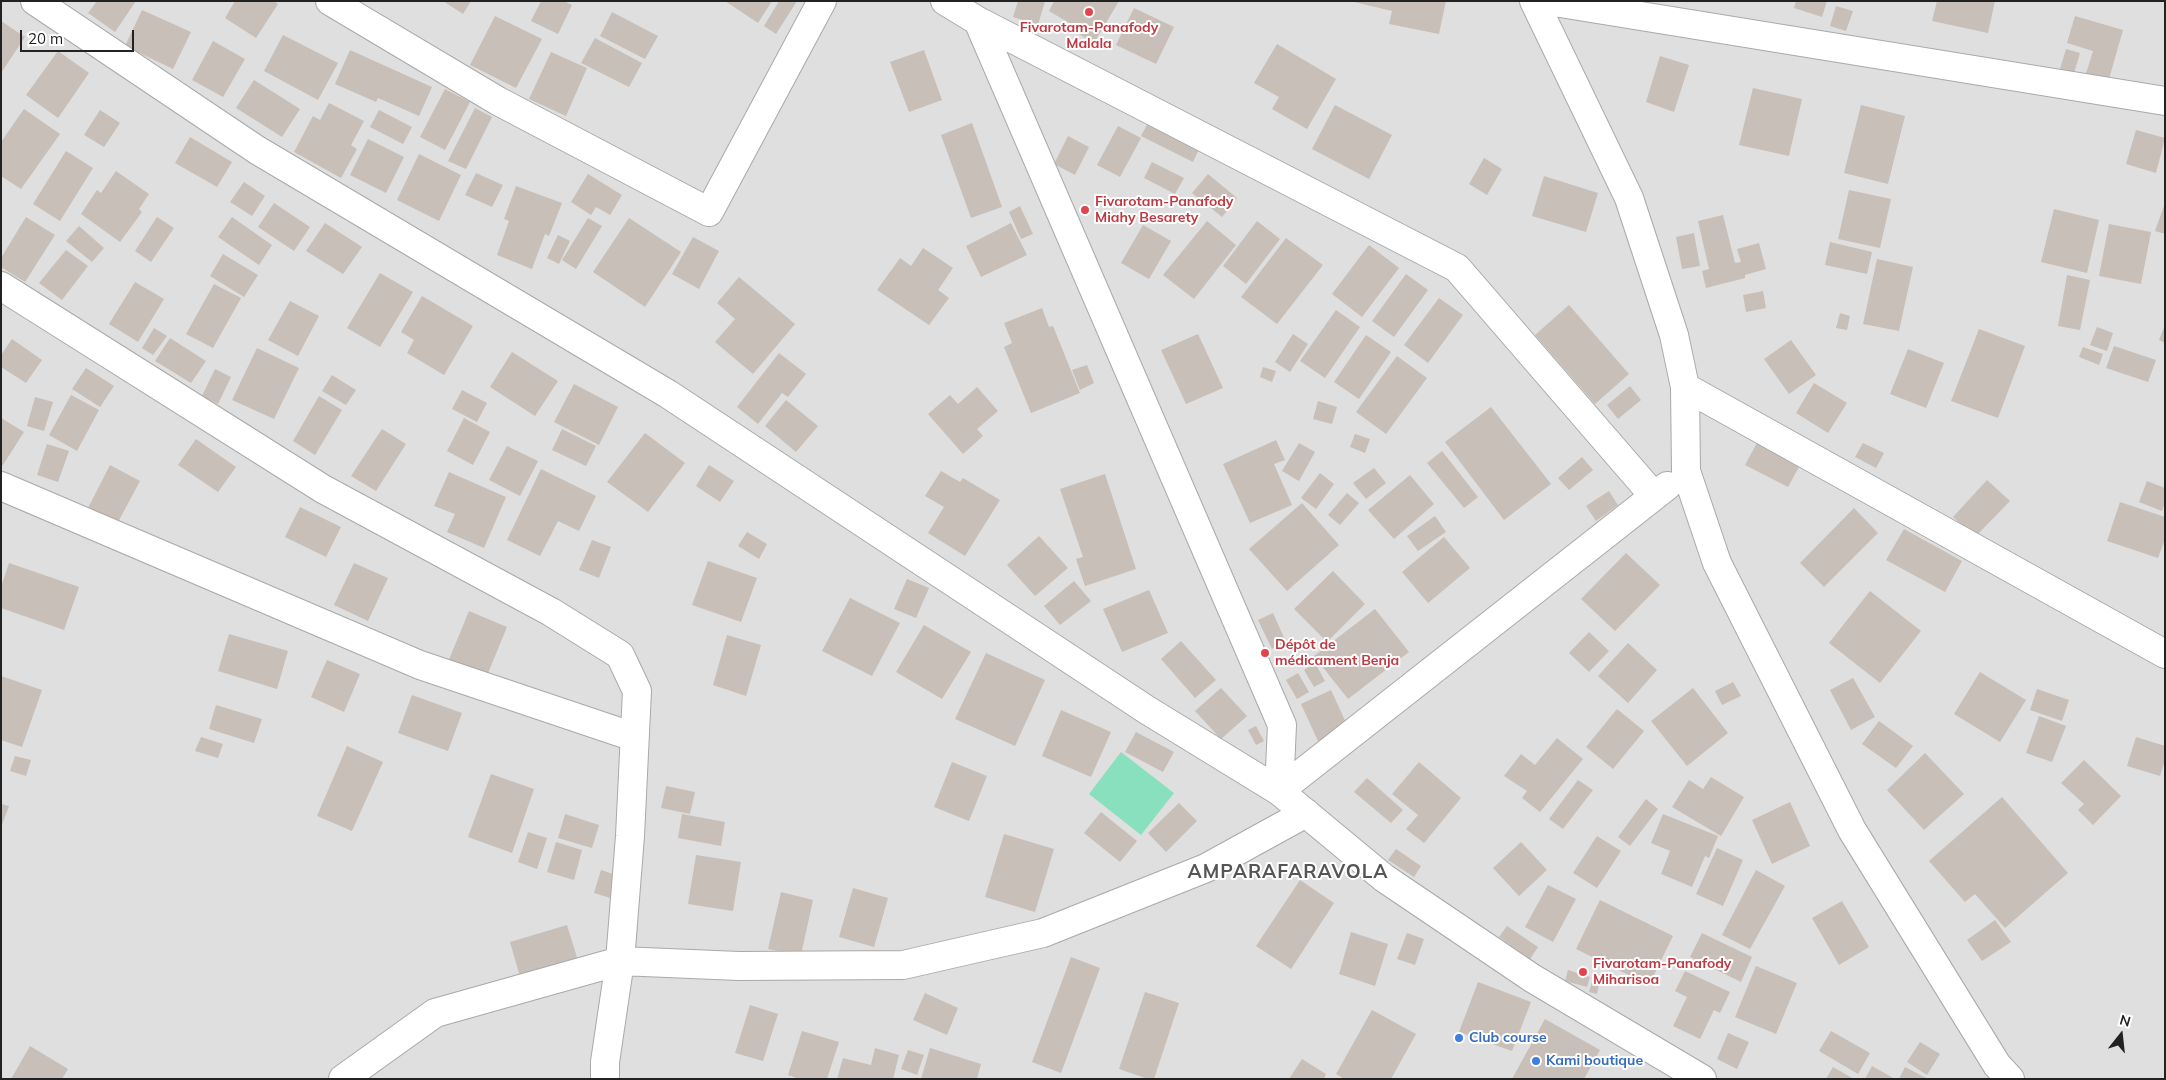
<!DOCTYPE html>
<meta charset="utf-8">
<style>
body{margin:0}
#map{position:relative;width:2166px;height:1080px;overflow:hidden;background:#f2efe9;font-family:Mulish,sans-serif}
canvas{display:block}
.frame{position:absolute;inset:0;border:2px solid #222;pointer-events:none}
.north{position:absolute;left:2096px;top:1010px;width:50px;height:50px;-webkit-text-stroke:4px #fff;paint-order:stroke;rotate:16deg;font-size:14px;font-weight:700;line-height:20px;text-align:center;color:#222}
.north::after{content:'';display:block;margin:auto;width:18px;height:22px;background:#222;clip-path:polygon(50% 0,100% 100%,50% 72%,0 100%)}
.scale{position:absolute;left:20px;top:30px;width:114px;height:22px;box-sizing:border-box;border:2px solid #222;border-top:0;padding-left:6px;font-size:15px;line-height:18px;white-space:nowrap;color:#222;-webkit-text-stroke:4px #fff;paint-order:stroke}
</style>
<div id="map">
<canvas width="2166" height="1080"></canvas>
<div class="frame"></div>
<div class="north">N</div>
<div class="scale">20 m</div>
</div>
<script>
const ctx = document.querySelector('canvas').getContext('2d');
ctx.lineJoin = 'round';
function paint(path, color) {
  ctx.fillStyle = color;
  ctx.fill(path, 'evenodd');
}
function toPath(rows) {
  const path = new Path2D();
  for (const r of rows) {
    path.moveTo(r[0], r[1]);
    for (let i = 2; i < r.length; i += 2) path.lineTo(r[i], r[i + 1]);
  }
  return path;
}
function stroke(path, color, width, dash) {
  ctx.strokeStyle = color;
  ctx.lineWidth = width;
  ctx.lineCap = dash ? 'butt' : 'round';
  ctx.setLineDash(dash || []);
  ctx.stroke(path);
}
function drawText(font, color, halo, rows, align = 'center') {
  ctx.font = font + ' Mulish,sans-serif';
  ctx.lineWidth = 4;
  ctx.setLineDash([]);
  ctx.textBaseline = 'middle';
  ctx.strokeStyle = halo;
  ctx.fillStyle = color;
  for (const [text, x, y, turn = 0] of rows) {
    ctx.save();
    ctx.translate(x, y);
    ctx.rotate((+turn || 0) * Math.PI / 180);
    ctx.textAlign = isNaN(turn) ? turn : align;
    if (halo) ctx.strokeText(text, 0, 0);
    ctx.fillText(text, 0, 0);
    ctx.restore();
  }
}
paint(toPath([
 [1,1,2165,1,2165,1079,1,1079]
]), '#e0dfdf');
paint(toPath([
 [1121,752,1174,793,1141,835,1089,794]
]), '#88e0be');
paint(toPath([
 [97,1,136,1,115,32,88,13],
 [235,1,274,1,278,4,256,38,225,18],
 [443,1,471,1,463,14],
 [541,1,564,1,572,5,558,34,531,21],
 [725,1,772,1,758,23],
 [779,1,797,1,776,34,764,26],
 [1018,1,1045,1,1038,25,1013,17],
 [1054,1,1119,1,1094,43,1079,34,1081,30,1049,11],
 [1350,1,1446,1,1439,34,1389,24,1392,11],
 [1796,1,1827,1,1822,17,1794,8],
 [1937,1,1995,1,1988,33,1932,21],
 [1836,6,1853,11,1846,31,1830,26],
 [1134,8,1174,27,1156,64,1116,45],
 [142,10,191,32,173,69,125,46],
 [612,12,658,36,645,59,600,36],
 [495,16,542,39,516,88,470,65],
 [2075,16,2123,30,2107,86,2084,80,2093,51,2067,43],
 [1,21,25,37,1,73],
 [283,35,338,63,318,100,264,71],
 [595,38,642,63,629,87,581,63],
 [213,41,245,59,223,97,192,80],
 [1277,44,1336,79,1307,129,1272,109,1279,97,1254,83],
 [2066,49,2080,53,2074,73,2060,69],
 [350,50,432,87,419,116,378,98,376,102,335,84],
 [924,50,942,100,909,112,890,62],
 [58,51,89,73,58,118,26,95],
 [551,52,587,68,566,116,529,99],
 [1660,56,1689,65,1674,112,1646,102],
 [254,80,300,109,282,137,236,108],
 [1753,88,1802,99,1789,156,1739,145],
 [445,89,470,102,445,150,420,137],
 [329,103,364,121,351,145,357,149,341,178,294,152,313,116,320,120],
 [1335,105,1392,135,1369,179,1312,149],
 [1861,105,1905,116,1888,184,1844,173],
 [475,108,492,117,466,169,448,161],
 [24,109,60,134,21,189,1,176,1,142],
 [100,110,120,123,104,147,84,135],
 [379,110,412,127,403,144,370,127],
 [1149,121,1200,147,1193,162,1141,136],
 [972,123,1002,207,971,218,941,135],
 [1118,126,1141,138,1120,177,1097,165],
 [2136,130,2165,138,2156,173,2126,164],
 [1068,136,1089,147,1075,175,1054,164],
 [190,137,232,162,217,187,175,163],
 [368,139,404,157,386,193,350,175],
 [66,151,93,168,60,221,33,204],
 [419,154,461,175,439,221,397,200],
 [1484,158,1502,169,1487,195,1469,184],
 [1152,162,1184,178,1175,194,1144,178],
 [116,171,149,194,139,209,142,212,120,242,81,214,97,190,101,193],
 [476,173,503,185,492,207,465,195],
 [588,174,622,195,610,215,596,207,591,215,571,202],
 [1208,174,1237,198,1222,217,1192,193],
 [1544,176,1598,193,1586,232,1532,216],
 [244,182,265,196,252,216,230,202],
 [516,186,562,203,549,236,545,234,532,269,497,255,509,221,504,219],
 [1849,190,1891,199,1880,248,1838,239],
 [274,203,310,227,294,251,258,227],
 [2165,203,2165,234,2155,231],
 [1020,206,1033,234,1021,239,1009,212],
 [2054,209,2099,220,2087,273,2041,262],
 [1723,215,1735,263,1741,262,1737,249,1759,243,1766,269,1745,275,1745,278,1706,288,1702,271,1709,269,1698,221],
 [26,217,55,235,25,282,1,267,1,258],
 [157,217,174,228,151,262,135,251],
 [232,217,272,245,259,265,218,237],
 [588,218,602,226,576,269,562,260],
 [629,218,681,252,645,307,593,272],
 [1207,221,1236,245,1194,299,1163,275],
 [1257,221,1280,239,1246,284,1223,266],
 [325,223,362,247,343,274,306,251],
 [1011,223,1027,255,981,277,966,246],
 [2109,224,2151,232,2141,284,2099,276],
 [1143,225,1171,241,1149,279,1121,263],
 [79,226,104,248,92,262,66,241],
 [1694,233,1700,266,1682,269,1676,237],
 [558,235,570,241,559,264,547,258],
 [693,237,719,251,699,289,672,274],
 [1286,238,1323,265,1277,324,1241,297],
 [1830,242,1872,252,1867,274,1825,265],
 [1369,245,1399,268,1362,317,1332,294],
 [923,248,953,268,938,290,949,298,929,325,877,290,900,258,911,266],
 [66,250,88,266,62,300,39,283],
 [223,254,258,275,244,297,210,276],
 [1877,259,1913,267,1899,331,1863,324],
 [380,273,413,292,380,347,347,328],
 [1406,274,1428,290,1394,337,1372,321],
 [2067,275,2090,280,2080,330,2058,326],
 [739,277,795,324,753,374,715,342,735,319,717,303],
 [135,282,164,299,138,342,109,324],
 [214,284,241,298,213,348,186,334],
 [1763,291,1766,308,1746,312,1743,295],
 [422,296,473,326,444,375,407,353,414,340,401,332],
 [1439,298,1463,315,1428,363,1404,345],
 [290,301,319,316,298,356,268,340],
 [1569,305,1629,374,1595,404,1535,335],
 [1042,308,1049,327,1053,326,1080,393,1031,413,1004,347,1012,343,1004,323],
 [1336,310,1360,327,1325,378,1300,361],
 [1840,313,1850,316,1847,330,1836,328],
 [2165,325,2165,343,2159,340],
 [2097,327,2113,333,2107,351,2090,345],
 [154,328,167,336,153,355,142,348],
 [1979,329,2025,346,1998,418,1951,401],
 [1198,334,1223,388,1186,404,1161,350],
 [1293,334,1308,344,1290,372,1275,362],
 [1366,335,1391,352,1359,399,1334,382],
 [170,338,206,361,191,383,155,361],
 [12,339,42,360,26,383,1,367,1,355],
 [1791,340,1816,375,1789,394,1764,359],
 [2114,346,2156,360,2148,382,2106,368],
 [2083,347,2103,354,2099,365,2079,357],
 [257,348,299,368,274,419,232,400],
 [1908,349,1944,363,1926,408,1890,394],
 [512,352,558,381,535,416,490,387],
 [779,353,806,374,788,397,782,393,758,424,737,407],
 [1397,356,1427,378,1386,434,1356,412],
 [1087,365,1094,383,1080,390,1072,370],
 [1263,367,1276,371,1272,382,1260,377],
 [86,368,114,386,100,407,72,389],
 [215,369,231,377,218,404,202,396],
 [332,375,356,390,346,405,322,391],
 [1814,383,1847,403,1828,433,1796,413],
 [574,384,618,407,599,445,554,422],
 [1630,386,1641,400,1618,419,1607,405],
 [977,387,998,411,977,429,983,436,963,454,928,414,950,395,958,404],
 [462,390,487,403,477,422,452,409],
 [71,395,99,410,77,451,49,435],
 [319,396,342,410,315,455,293,441],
 [35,397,53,402,44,431,27,426],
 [786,400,818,426,796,452,765,426],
 [1318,401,1337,407,1332,424,1313,419],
 [1491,407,1551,484,1504,520,1445,442],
 [1,418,24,432,1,468],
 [464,418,490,432,473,465,447,451],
 [382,429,406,444,376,491,351,476],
 [562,429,596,446,586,466,552,450],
 [645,433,685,463,648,512,607,482],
 [1355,434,1370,439,1365,453,1350,447],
 [196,439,236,467,218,492,178,465],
 [1276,440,1285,460,1274,464,1292,505,1250,523,1223,464],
 [1299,443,1315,452,1299,481,1282,471],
 [1757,443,1800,465,1788,487,1745,465],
 [1863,443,1884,453,1876,468,1855,457],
 [47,444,69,451,58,482,37,475],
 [507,446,538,461,520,496,489,480],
 [1442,451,1478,497,1464,508,1427,463],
 [1582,457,1593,470,1569,490,1558,478],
 [110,465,140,481,117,524,88,508],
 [709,465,734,481,720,502,696,486],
 [1374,468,1386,483,1366,499,1353,483],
 [541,469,596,496,579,531,558,521,540,556,507,540],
 [941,471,960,482,963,478,1000,500,965,556,928,533,944,507,925,496],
 [449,472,506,497,484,548,447,532,455,514,434,506],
 [1320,473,1334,484,1316,509,1301,498],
 [1105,474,1136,569,1085,586,1076,559,1083,557,1060,489],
 [1410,475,1434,504,1394,539,1368,510],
 [1987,480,2010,501,1975,537,1953,517],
 [2147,481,2165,488,2165,502,2162,511,2139,502],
 [1609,491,1618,505,1596,521,1586,506],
 [1347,493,1359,503,1340,525,1328,515],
 [2120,502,2165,517,2165,539,2158,558,2107,541],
 [1302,503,1339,545,1287,591,1249,549],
 [300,507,341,527,326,557,285,537],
 [1854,508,1878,533,1824,587,1800,563],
 [1435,516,1446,532,1418,551,1407,536],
 [1904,529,1962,561,1945,592,1886,560],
 [747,532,767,544,759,559,738,546],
 [1039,536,1068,568,1035,596,1007,565],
 [1444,537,1470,568,1428,603,1402,572],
 [592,540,611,547,599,578,579,570],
 [1626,553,1660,585,1615,631,1581,599],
 [708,561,757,578,741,622,692,605],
 [9,563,79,587,64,630,1,608,1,587],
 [354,563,388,578,368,621,334,605],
 [1333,571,1365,604,1327,642,1294,609],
 [907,579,929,588,916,618,894,609],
 [1074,581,1091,601,1060,625,1044,606],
 [1149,590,1168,633,1122,652,1103,609],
 [1870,591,1921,631,1880,683,1829,643],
 [850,598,900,623,872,676,822,651],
 [1375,609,1409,652,1348,699,1314,656],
 [469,611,507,627,486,678,448,662],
 [1273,613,1286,642,1272,649,1258,620],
 [924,625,971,652,942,699,896,672],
 [1589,632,1609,651,1589,672,1569,653],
 [229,634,288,651,277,689,218,671],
 [727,635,761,645,746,696,713,685],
 [1181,641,1216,680,1195,698,1161,659],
 [1628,643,1657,670,1628,703,1598,676],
 [986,653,1045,680,1015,746,955,719],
 [327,660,360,674,344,712,311,697],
 [1315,663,1325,681,1314,687,1304,670],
 [1980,672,2026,700,2000,742,1954,714],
 [1298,673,1309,692,1297,699,1286,680],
 [1,676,42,690,22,747,1,740],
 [1853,678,1875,717,1851,730,1830,690],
 [1733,682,1741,696,1722,705,1715,691],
 [1221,688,1247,716,1221,739,1195,711],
 [1693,688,1728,733,1687,766,1651,721],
 [2037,689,2069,700,2062,721,2030,710],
 [1331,690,1348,727,1318,741,1301,704],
 [412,695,462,713,448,751,398,733],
 [216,705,262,719,254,743,209,729],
 [1617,709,1644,731,1613,769,1586,747],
 [1061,710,1111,732,1091,777,1042,756],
 [2039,716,2066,726,2052,762,2026,753],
 [1879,721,1913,746,1896,768,1862,744],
 [1256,726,1264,741,1256,745,1248,730],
 [1136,732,1174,752,1163,772,1125,752],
 [201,737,223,744,218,758,195,751],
 [2136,737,2165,746,2165,760,2160,776,2127,766],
 [1557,738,1583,759,1540,812,1522,798,1527,791,1504,776,1521,754,1535,765],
 [347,746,383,762,352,831,317,816],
 [1925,753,1964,794,1924,830,1887,790],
 [15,756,31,760,26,776,10,771],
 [2084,760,2121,796,2093,825,2078,810,2084,804,2061,783],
 [952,762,987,776,969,821,934,807],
 [1419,762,1461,798,1424,843,1406,829,1418,815,1392,794],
 [491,774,534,789,512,853,468,837],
 [1711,777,1744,797,1721,836,1672,807,1689,780,1703,789],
 [1367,778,1403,810,1391,823,1354,792],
 [1578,780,1593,790,1563,829,1549,819],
 [666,786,695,792,690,814,661,808],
 [2002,797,2068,873,2005,928,1975,894,1965,902,1929,861],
 [1646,799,1658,809,1630,846,1618,837],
 [1790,802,1810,846,1772,864,1752,820],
 [1179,803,1197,821,1166,852,1148,833],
 [1,804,9,806,1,827],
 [1101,812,1137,841,1120,862,1084,833],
 [565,814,599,825,592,848,558,838],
 [682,814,725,822,721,846,678,838],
 [1663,814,1718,836,1709,858,1705,856,1692,887,1661,874,1670,851,1651,843],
 [528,832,547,838,537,869,518,862],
 [1004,834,1054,849,1035,912,985,897],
 [1597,836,1621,851,1597,888,1573,873],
 [556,842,582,850,574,880,547,872],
 [1521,842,1547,870,1519,896,1493,868],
 [1717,848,1743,860,1723,906,1696,894],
 [1396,849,1421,866,1414,877,1388,860],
 [696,855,741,862,733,911,688,904],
 [601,870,616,875,610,898,594,893],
 [1756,870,1785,886,1750,949,1722,935],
 [1300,880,1334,903,1291,969,1256,946],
 [1548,885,1576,899,1553,942,1525,927],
 [853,888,888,898,874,947,839,937],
 [781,892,813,900,801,955,768,949],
 [1600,900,1673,936,1649,985,1576,949],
 [1842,901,1869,947,1839,965,1812,918],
 [1995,920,2011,942,1982,961,1967,940],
 [567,925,579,964,521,980,510,942],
 [1507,926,1538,947,1530,959,1499,937],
 [1351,932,1388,944,1375,986,1339,974],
 [1407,933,1424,939,1415,965,1397,959],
 [1702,933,1752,957,1741,982,1690,957],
 [1071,957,1100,968,1061,1073,1032,1062],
 [1756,966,1797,983,1776,1034,1735,1017],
 [1568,970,1590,977,1587,987,1565,981],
 [1685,971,1730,992,1720,1013,1714,1010,1700,1039,1673,1026,1687,997,1675,991],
 [1478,982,1531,1002,1512,1051,1459,1032],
 [1592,982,1599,984,1597,994,1589,992],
 [1145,992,1179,1003,1154,1079,1148,1079,1119,1069],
 [925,993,958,1008,947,1035,913,1020],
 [750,1005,778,1014,763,1061,735,1053],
 [1372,1010,1416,1034,1391,1079,1344,1079,1336,1074],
 [1545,1019,1600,1050,1584,1079,1512,1079],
 [802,1031,839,1042,827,1079,799,1079,788,1075],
 [1831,1031,1870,1053,1858,1074,1819,1051],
 [1728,1033,1749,1042,1737,1069,1717,1059],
 [1920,1042,1940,1054,1927,1075,1907,1062],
 [30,1046,68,1069,62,1079,11,1079],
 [875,1048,899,1055,893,1079,837,1079,843,1058,871,1065],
 [930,1048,981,1064,977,1079,921,1079],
 [908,1050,924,1055,917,1075,901,1069],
 [1302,1059,1326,1074,1324,1079,1289,1079],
 [1872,1066,1895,1079,1865,1079],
 [1833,1067,1854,1079,1826,1079],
 [1905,1067,1928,1079,1899,1079]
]), '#c7bfb8');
const minor = toPath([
 [35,1,257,150,668,394,1147,710,1279,791,1384,878,1532,978,1702,1079],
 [330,1,498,101,709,212,822,1],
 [945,1,978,21,1457,268,1654,496],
 [1534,1,1629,198,1674,335,1685,387,1686,471,1717,563,1852,830,1997,1065,2010,1079],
 [1548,1,2165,101],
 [978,21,1282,725,1279,791],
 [1,286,323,489,551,612,620,655,637,691,630,836,620,961,605,1062,605,1079],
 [1685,387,2165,654],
 [1,486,420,665,634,737],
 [1279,791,1667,486],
 [343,1079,435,1013,620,961,739,966,903,965,1043,933,1206,868,1306,813]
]);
stroke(minor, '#a9a9a9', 30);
stroke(minor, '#fff', 28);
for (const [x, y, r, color] of [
 [1089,12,5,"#e0444e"],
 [1085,210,5,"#e0444e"],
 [1265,653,5,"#e0444e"],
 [1583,972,5,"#e0444e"],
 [1459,1038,5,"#3f7fe0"],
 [1536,1061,5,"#3f7fe0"]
]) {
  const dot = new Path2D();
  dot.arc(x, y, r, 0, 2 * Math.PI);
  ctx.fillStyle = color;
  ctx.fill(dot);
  stroke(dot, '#fff', 2);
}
drawText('bold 14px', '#be3a42', '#fff', [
 ["Fivarotam-Panafody",1089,28,"center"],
 ["Malala",1089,44,"center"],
 ["Fivarotam-Panafody",1095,202],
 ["Miahy Besarety",1095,218],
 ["Dépôt de",1275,645],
 ["médicament Benja",1275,661],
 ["Fivarotam-Panafody",1593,964],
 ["Miharisoa",1593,980]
], 'left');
drawText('bold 14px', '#366cbe', '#fff', [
 ["Club course",1469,1038],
 ["Kami boutique",1546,1061]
], 'left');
ctx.letterSpacing = '1px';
drawText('bold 19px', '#555', '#fff', [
 ["AMPARAFARAVOLA",1288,872]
]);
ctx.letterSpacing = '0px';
</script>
